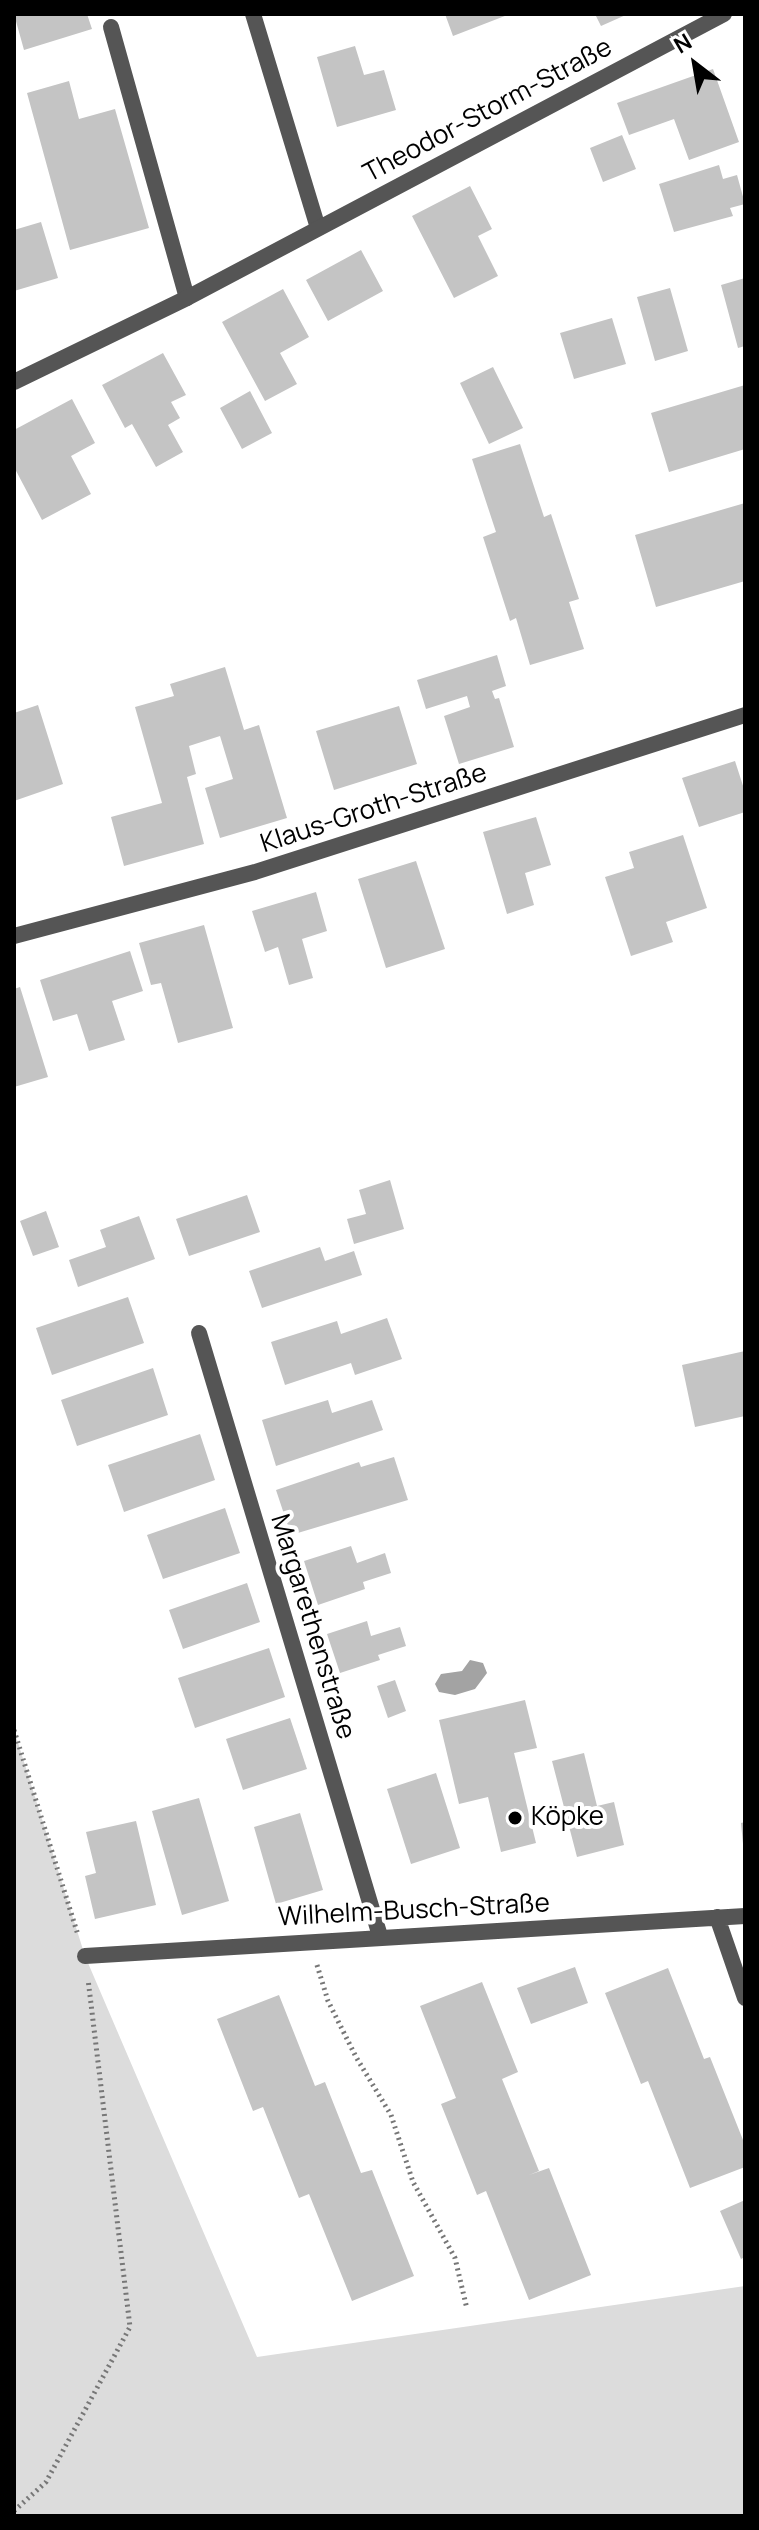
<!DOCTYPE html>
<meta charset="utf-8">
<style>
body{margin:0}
#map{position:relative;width:759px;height:2530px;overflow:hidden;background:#fff;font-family:Manrope,sans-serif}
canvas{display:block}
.frame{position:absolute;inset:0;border:16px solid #000;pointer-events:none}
.north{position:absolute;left:655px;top:24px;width:80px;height:80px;-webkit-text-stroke:6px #fff;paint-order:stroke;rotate:329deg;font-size:22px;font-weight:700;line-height:32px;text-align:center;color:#000}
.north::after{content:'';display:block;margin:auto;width:28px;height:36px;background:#000;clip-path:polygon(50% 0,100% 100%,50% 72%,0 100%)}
</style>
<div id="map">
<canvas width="759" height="2530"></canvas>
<div class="frame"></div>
<div class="north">N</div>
</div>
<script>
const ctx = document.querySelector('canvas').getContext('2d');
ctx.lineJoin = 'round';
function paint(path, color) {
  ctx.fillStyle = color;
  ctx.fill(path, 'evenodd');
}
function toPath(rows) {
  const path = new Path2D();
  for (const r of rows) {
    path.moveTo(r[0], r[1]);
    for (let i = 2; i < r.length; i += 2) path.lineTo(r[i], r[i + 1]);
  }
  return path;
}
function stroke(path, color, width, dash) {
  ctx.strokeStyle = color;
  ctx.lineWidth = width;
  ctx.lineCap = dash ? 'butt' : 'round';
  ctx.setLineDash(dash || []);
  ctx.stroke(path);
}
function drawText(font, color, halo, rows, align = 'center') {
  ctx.font = font + ' Manrope,sans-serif';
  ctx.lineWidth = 8;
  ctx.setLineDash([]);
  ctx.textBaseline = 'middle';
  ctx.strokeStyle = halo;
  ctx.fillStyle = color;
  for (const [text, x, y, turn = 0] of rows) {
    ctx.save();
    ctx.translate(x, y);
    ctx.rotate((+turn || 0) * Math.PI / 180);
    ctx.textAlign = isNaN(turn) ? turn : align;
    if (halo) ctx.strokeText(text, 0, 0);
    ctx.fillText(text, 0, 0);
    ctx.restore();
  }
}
paint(toPath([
 [14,1730,85,1956,257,2357,745,2286,745,2516,14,2516]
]), '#dcdcdc');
paint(toPath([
 [470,1660,483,1663,487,1673,475,1689,455,1695,439,1692,435,1684,441,1674,462,1671]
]), '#a3a3a3');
paint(toPath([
 [14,14,87,14,92,29,24,50],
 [445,14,510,14,453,36],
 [595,14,628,14,601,26],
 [355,46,364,75,384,70,396,110,337,127,317,57],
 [713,69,739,142,689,160,674,119,629,135,617,103],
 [69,81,79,119,115,109,149,228,70,250,27,93],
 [622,135,636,169,603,182,590,148],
 [719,165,723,179,737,175,745,204,730,208,733,216,674,232,659,184],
 [470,186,492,229,478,236,498,276,454,298,412,216],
 [41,222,58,278,14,291,14,230],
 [361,250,383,291,328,321,306,280],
 [745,278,745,346,738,348,721,285],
 [670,288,688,351,655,361,637,297],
 [283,289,309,337,280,353,297,384,265,401,222,322],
 [612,318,626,364,574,379,560,333],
 [163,353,186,395,171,402,180,418,168,425,183,452,156,467,132,424,125,428,102,385],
 [493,367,523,428,489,444,460,383],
 [745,385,745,449,669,472,651,413],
 [250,391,272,433,242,449,220,408],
 [72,399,95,443,71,456,91,494,42,520,14,467,14,430],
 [520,444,544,517,551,514,579,599,569,602,584,649,530,665,516,618,510,621,483,537,496,532,472,459],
 [745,503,745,581,656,607,635,535],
 [497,655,506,686,492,691,495,699,499,698,514,747,459,764,444,716,470,707,467,696,426,709,417,680],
 [225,667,244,730,259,725,287,818,220,838,205,788,233,779,220,736,189,746,196,774,187,777,204,844,124,866,111,817,162,803,135,707,174,696,170,684],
 [38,705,63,784,14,801,14,713],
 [399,706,417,764,334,790,316,731],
 [735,761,745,792,745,812,699,827,682,778],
 [536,817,551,865,525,873,534,905,507,914,483,832],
 [683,835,707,908,666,922,673,942,631,956,605,877,634,868,629,852],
 [416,861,445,949,386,968,358,879],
 [316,892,327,931,302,939,313,978,289,985,278,947,265,952,252,911],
 [204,925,233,1028,178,1043,161,983,151,985,139,943],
 [130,951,143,991,112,1001,125,1040,89,1051,77,1014,53,1021,40,980],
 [20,987,48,1077,14,1087,14,989],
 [390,1180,404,1229,354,1244,347,1219,366,1214,359,1190],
 [247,1195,260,1232,189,1256,176,1219],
 [46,1211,59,1247,33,1256,20,1221],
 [139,1216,155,1259,78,1287,69,1260,106,1247,100,1230],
 [320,1247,325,1261,354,1251,362,1275,262,1308,249,1271],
 [128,1297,144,1343,52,1375,36,1328],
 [387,1318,402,1359,355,1375,351,1363,285,1385,271,1342,337,1321,341,1334],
 [745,1351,745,1416,695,1427,682,1365],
 [153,1368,168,1415,77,1446,61,1400],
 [328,1400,332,1413,372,1400,383,1430,276,1466,262,1420],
 [200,1434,215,1480,124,1512,108,1465],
 [394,1457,408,1500,291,1535,276,1490,359,1462,361,1467],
 [225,1508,240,1553,163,1579,147,1535],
 [351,1546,357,1563,385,1553,391,1573,363,1582,365,1589,318,1605,304,1561],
 [247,1583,260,1622,183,1649,169,1610],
 [367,1621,371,1636,400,1627,406,1646,378,1655,380,1660,340,1673,327,1634],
 [269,1648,285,1697,195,1728,178,1678],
 [395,1680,406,1711,388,1718,377,1686],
 [525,1700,537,1748,514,1753,536,1843,501,1852,488,1797,459,1804,439,1720],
 [290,1718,307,1769,243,1790,226,1739],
 [584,1753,597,1806,614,1802,624,1845,577,1857,552,1761],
 [436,1773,460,1848,411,1864,387,1789],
 [199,1798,229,1901,182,1915,152,1811],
 [300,1813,323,1890,276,1904,254,1827],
 [136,1821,156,1905,95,1919,85,1876,96,1873,86,1832],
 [745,1822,745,1844,743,1844,741,1823],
 [575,1967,588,2003,531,2024,517,1988],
 [668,1968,704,2059,710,2057,745,2145,745,2167,690,2188,648,2081,641,2084,605,1993],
 [482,1982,518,2072,502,2079,539,2171,529,2175,549,2168,591,2275,529,2300,486,2191,477,2195,441,2104,456,2098,420,2006],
 [279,1995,315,2086,325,2082,361,2173,372,2170,414,2276,352,2301,309,2194,299,2198,263,2107,253,2111,217,2019],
 [745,2200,745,2257,741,2259,720,2211]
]), '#c4c4c4');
stroke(toPath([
 [14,1730,78,1935],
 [317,1965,328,2001,356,2057,391,2115,413,2182,455,2258,467,2309],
 [14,2511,46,2482,130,2327,88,1979]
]), '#777', 5, [2, 4]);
stroke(toPath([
 [253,14,318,228],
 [111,27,187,298]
]), '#555', 16);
stroke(toPath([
 [14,382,187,298,724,14],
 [14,936,255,872,745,715],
 [199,1333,380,1936],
 [717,1917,745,1998],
 [85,1956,745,1916]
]), '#555', 16);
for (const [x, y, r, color] of [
 [515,1818,8,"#000"]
]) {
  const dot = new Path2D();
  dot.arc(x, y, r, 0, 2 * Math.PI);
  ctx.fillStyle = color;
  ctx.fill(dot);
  stroke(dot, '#fff', 3);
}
drawText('26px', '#000', '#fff', [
 ["Theodor-Storm-Straße",488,111,-28],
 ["Klaus-Groth-Straße",374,809,-18],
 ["Margarethenstraße",312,1627,73],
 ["Wilhelm-Busch-Straße",414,1911,-3]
]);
drawText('26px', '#000', '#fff', [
 ["Köpke",531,1818]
], 'left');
</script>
